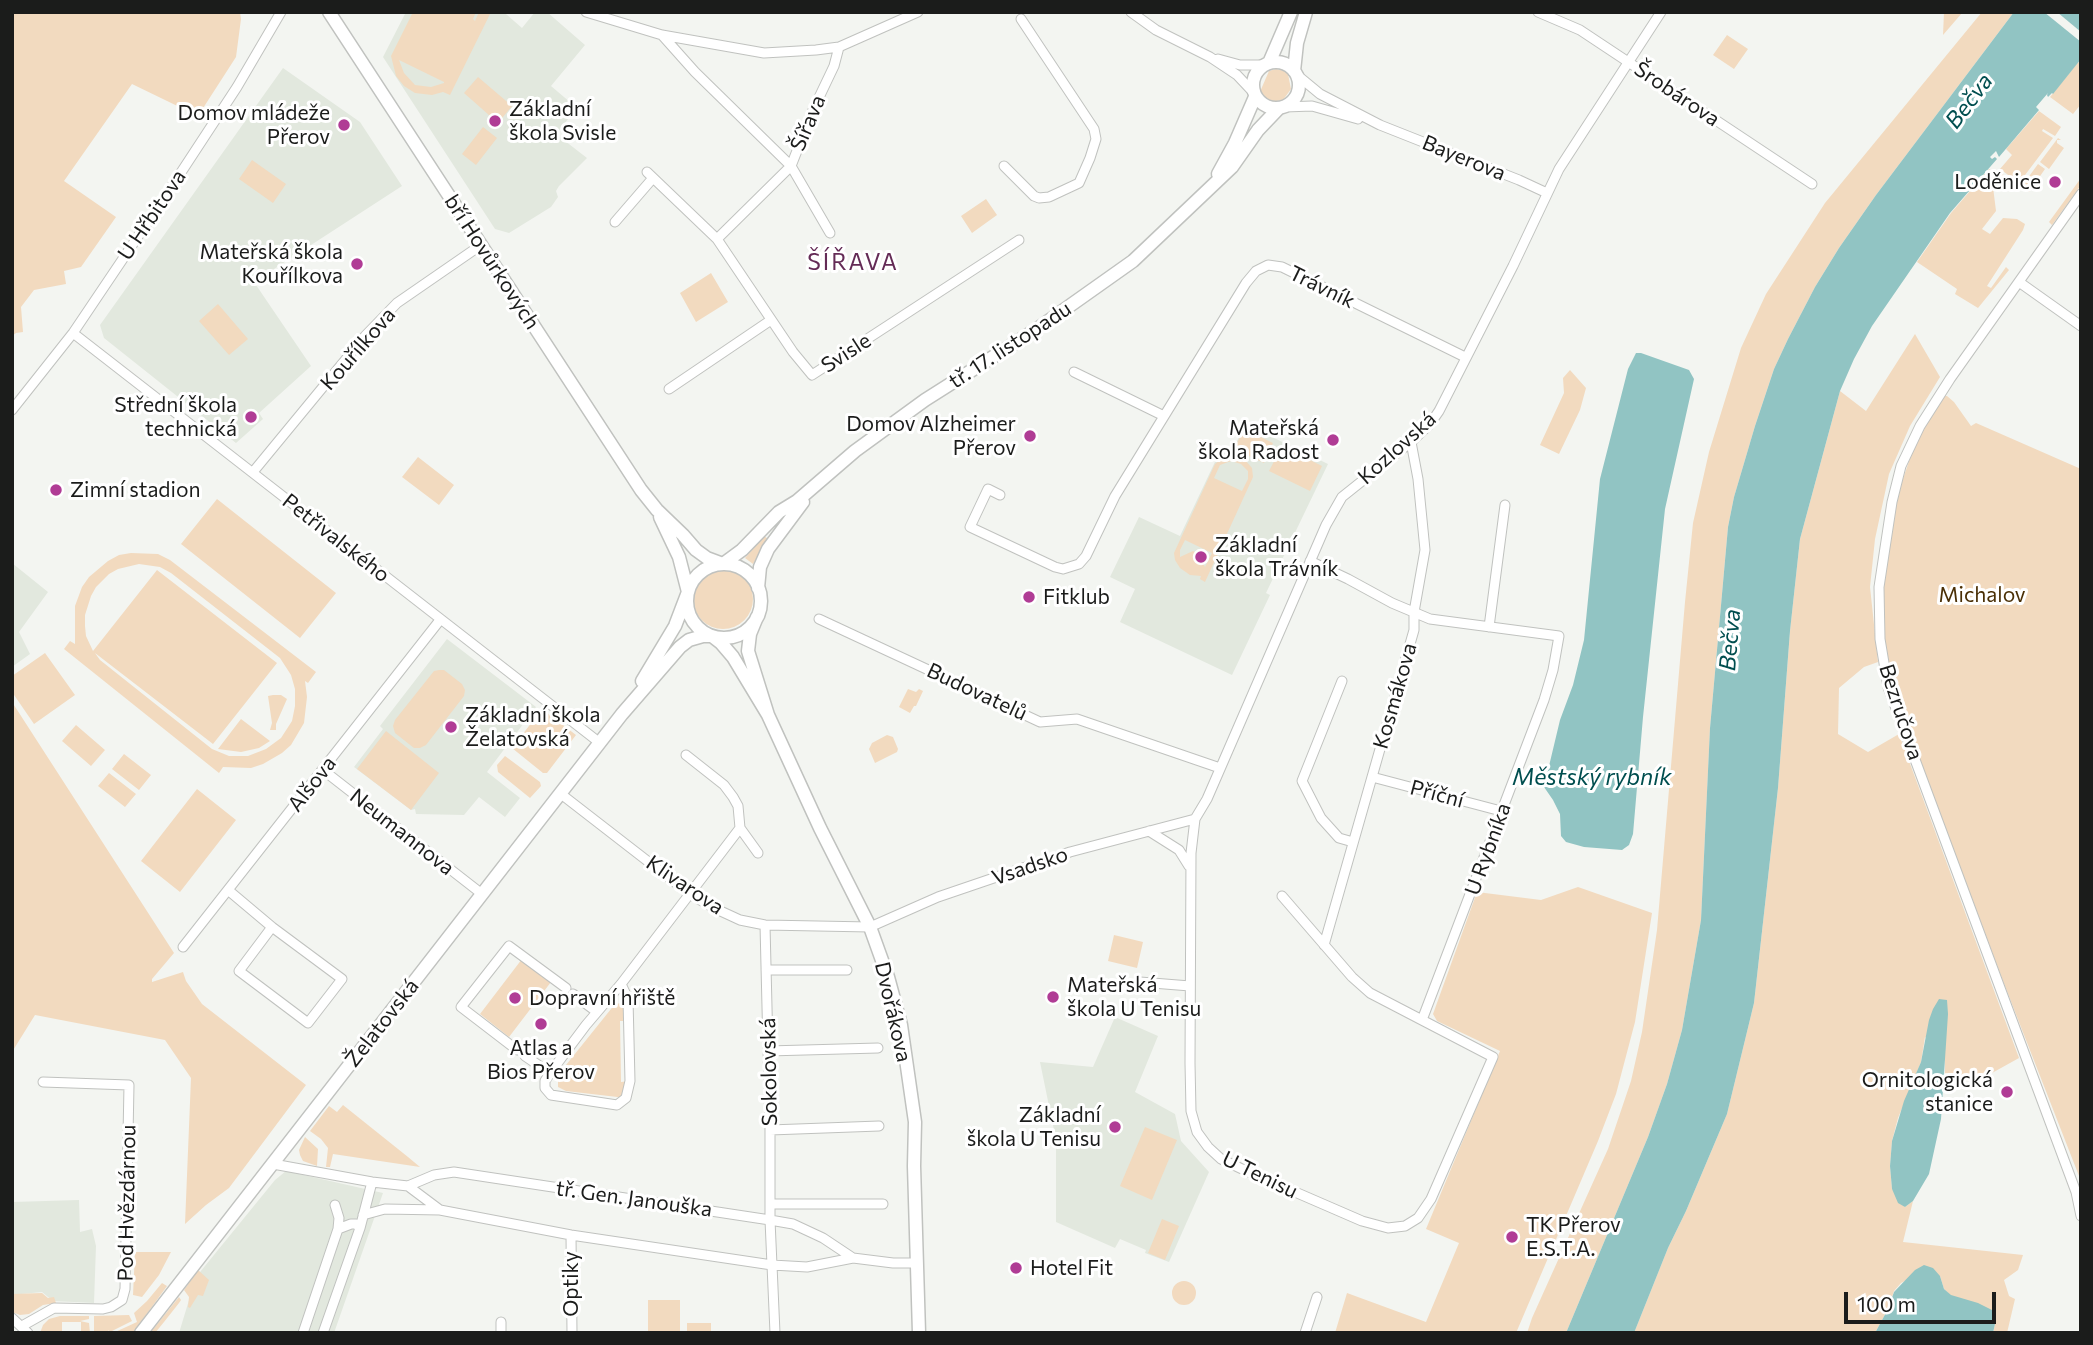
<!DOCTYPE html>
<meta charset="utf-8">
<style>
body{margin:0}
#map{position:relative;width:2093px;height:1345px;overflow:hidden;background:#f3f5f1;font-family:Commissioner,sans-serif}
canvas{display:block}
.frame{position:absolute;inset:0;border:14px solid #1b1c1b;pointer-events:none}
.scale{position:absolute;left:1844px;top:1292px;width:152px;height:32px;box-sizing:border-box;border:4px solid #1b1c1b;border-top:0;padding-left:9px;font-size:21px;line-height:24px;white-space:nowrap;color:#1b1c1b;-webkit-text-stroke:5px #fff;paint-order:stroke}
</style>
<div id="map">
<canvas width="2093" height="1345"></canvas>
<div class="frame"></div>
<div class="scale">100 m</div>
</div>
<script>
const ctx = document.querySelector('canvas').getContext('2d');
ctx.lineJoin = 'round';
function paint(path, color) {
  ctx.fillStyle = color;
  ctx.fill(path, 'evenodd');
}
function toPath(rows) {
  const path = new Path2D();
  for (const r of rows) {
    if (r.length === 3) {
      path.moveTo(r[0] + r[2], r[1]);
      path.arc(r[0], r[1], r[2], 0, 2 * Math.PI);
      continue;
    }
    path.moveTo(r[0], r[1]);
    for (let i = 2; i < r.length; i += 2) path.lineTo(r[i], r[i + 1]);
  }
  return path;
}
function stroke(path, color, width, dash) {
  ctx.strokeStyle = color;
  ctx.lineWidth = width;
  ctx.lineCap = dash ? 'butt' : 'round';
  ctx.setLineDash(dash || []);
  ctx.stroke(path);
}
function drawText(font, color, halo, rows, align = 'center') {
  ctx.font = font + ' Commissioner,sans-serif';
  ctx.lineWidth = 6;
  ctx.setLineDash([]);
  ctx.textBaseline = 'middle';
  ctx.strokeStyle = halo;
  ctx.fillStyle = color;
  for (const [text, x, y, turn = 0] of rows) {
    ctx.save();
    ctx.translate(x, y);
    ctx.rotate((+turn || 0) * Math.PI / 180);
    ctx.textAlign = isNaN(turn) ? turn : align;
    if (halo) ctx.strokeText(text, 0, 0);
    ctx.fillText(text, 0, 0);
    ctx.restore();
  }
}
paint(toPath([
 [406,12,507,12,506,14,522,28,535,12,547,12,585,45,551,86,577,108,556,134,587,158,559,186,556,191,558,197,551,207,509,233,495,229,383,57],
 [283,68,360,122,402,186,254,282,311,366,259,413,263,419,236,443,104,338,100,325],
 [1245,424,1328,464,1266,593,1270,595,1232,675,1120,622,1135,589,1110,577,1139,517,1180,536,1222,447,1232,452],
 [12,563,48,592,19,632,30,654,12,667],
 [447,639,536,707,487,772,520,798,505,817,479,797,464,815,416,814,415,809,411,810,354,767,383,729,380,726],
 [1115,1017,1158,1036,1135,1092,1175,1114,1181,1141,1209,1172,1169,1262,1145,1253,1146,1250,1120,1239,1115,1248,1056,1222,1056,1140,1040,1062,1093,1067],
 [286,1171,383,1193,334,1333,179,1333,196,1277,275,1180],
 [79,1200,80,1232,92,1229,96,1246,94,1303,53,1301,42,1292,12,1295,12,1202]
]), '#e2e8de');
paint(toPath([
 [12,12,240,12,241,19,236,57,198,116,132,84,64,181,116,217,81,267,64,271,66,284,34,290,21,307,23,332,16,333,12,336],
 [413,12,476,12,473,19,475,21,479,12,491,12,450,95,443,92,432,95,415,93,404,86,396,76,391,56],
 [399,60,444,82,444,83,431,87,415,85,404,73],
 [1944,12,1966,12,1962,13,1943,35],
 [1982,12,2014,12,1876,195,1839,248,1815,287,1788,339,1774,369,1755,426,1734,497,1728,527,1710,728,1701,920,1682,1030,1667,1084,1648,1137,1566,1333,1527,1333,1532,1318,1608,1149,1631,1081,1642,1032,1657,930,1685,602,1693,523,1709,452,1741,348,1766,294,1825,203],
 [1727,35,1748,49,1734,69,1713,55],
 [2078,62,2081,64,2081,104,2073,114,2050,97],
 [1276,69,1285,71,1288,74,1291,89,1283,100,1270,102,1259,94,1269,71],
 [478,77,512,106,498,123,464,93],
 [2039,111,2061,127,2055,136,2043,129,2042,131,2053,138,2019,183,2000,169,2012,155,2006,149],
 [483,127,497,138,476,165,462,154],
 [2058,138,2061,140,2057,140,2057,143,2064,148,2049,169,2040,162],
 [252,160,286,184,273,203,239,179],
 [2038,164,2045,169,2029,192,2022,186],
 [1989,169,1995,174,1998,171,2005,176,1993,187,1996,211,1982,229,1990,234,2003,218,2017,219,2025,224,2023,230,1987,286,1991,288,2006,267,2009,270,1978,308,1955,294,1957,289,1917,262,1951,213],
 [2081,178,2081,185,2052,225,2049,222],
 [986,199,997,215,972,233,961,216],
 [711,273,728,302,696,322,680,293],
 [218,304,248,339,229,355,199,321],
 [1915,334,1940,377,1910,426,1889,474,1875,539,1870,587,1878,662,1864,667,1839,688,1838,734,1868,752,1899,734,2019,1058,1974,1083,1945,1073,1945,1054,1925,1037,1921,1062,1898,1118,1892,1141,1890,1166,1892,1189,1905,1207,1913,1201,1903,1242,2023,1255,2018,1270,2004,1280,2009,1296,2015,1299,2007,1333,1993,1333,1995,1324,1951,1296,1944,1289,1940,1276,1905,1281,1901,1283,1894,1291,1888,1309,1875,1333,1634,1333,1668,1248,1686,1211,1727,1114,1754,1003,1778,788,1790,631,1800,539,1840,391,1866,411],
 [1570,370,1586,388,1580,410,1559,454,1540,445,1564,393,1563,378],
 [1943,396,1947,396,1954,402,1971,426,1976,423,2081,469,2081,1175,2079,1176,2003,981,1896,697,1885,652,1881,604,1895,502,1916,441,1939,400],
 [1244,429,1273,443,1264,463,1234,449],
 [1282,446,1322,466,1310,491,1269,471],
 [1226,455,1234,455,1245,460,1252,468,1253,477,1205,582,1200,579,1201,576,1190,575,1180,568,1175,560,1174,553,1215,464],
 [1231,461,1241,464,1248,471,1248,479,1242,491,1214,478,1220,465],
 [1185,540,1212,553,1205,567,1198,554,1193,551,1180,557,1180,550],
 [418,457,454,485,439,505,402,477],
 [217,499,336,593,300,638,181,544],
 [764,536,768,539,753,564,745,558],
 [131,553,158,554,170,560,316,672,308,683,305,681,307,697,304,723,291,745,282,753,263,764,251,768,223,767,219,773,64,649,70,641,75,644,75,606,82,587,89,577,108,561,119,555],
 [139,564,160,567,171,573,280,658,291,675,295,689,295,706,292,721,281,738,266,749,248,756,229,756,212,749,100,660,95,653,213,744,277,663,157,570,93,651,86,636,85,626,85,615,91,596,96,587,109,574,118,569],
 [723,599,30],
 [45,653,75,695,34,724,12,692,12,676],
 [439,670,444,670,462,684,465,690,464,696,426,745,420,748,414,748,395,733,393,726,395,720,434,671],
 [908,689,916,692,919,689,923,691,916,706,914,706,910,713,899,707],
 [273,695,281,695,287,699,276,724,276,730,270,730,272,723,268,696],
 [12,702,174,953,152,979,152,982,183,972,186,981,202,1004,306,1085,229,1188,206,1205,185,1224,191,1078,165,1040,35,1015,12,1052],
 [542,709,576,735,547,773,543,773,512,748],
 [241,719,270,741,259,748,241,752,218,749],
 [76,725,105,750,91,766,62,741],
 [386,731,439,773,411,810,357,769],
 [887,735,893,737,898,749,897,752,875,763,869,749,872,743],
 [124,754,151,775,139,790,112,769],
 [505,756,540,782,541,786,530,798,498,772,497,765],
 [109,773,136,794,125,807,98,786],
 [197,789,236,820,180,892,141,861],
 [1578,887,1652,913,1635,1022,1616,1094,1598,1141,1516,1333,1335,1333,1347,1293,1426,1322,1459,1243,1426,1229,1500,1051,1437,1021,1433,1014,1477,892,1541,900],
 [1114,935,1143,942,1137,968,1108,961],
 [522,959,551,982,509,1037,480,1014],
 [629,1002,629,1021,620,1021,621,1082,630,1081,626,1098,566,1091,558,1087,558,1075,615,1004],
 [343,1105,408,1157,420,1167,333,1154,330,1167,326,1167,328,1148,321,1139,310,1131,329,1106,337,1112],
 [1145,1127,1177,1140,1152,1200,1120,1186],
 [305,1137,318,1149,317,1166,303,1161,300,1155,299,1150],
 [1162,1219,1179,1226,1165,1260,1148,1253],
 [135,1252,171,1252,159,1275,142,1297,133,1295],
 [198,1270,209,1280,203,1296,198,1295,190,1308,188,1307,189,1297,184,1290],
 [1184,1293,12],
 [162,1283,167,1286,133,1333,113,1333,137,1322,134,1313,147,1301],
 [42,1293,48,1298,54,1297,56,1303,43,1305,29,1314,20,1315,12,1312,12,1294],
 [179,1297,181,1300,179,1303,164,1322,155,1333,150,1333],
 [648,1300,680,1300,680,1333,648,1333],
 [129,1315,132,1321,110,1332,108,1330,109,1333,94,1333,94,1316],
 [60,1316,89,1316,89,1319,80,1321,89,1323,90,1333,81,1333,81,1322,62,1322,62,1333,40,1333,43,1325,49,1319],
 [687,1323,711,1323,711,1333,687,1333]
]), '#f2dabf');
paint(toPath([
 [2014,12,2081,12,2081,59,2053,94,2052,93,2048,97,2047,95,2048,93,2036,107,2039,110,1999,157,1996,151,1990,157,1992,159,1995,157,1997,159,1950,213,1872,326,1854,359,1840,391,1800,539,1790,631,1778,788,1754,1003,1727,1114,1686,1211,1668,1248,1634,1333,1566,1333,1648,1137,1667,1084,1682,1030,1701,920,1710,728,1728,527,1734,497,1755,426,1774,369,1788,339,1815,287,1839,248,1876,195],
 [1636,353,1641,353,1689,370,1694,379,1665,509,1643,717,1633,834,1629,845,1622,850,1584,847,1566,842,1561,836,1560,814,1553,800,1544,787,1560,720,1573,685,1584,640,1600,479,1628,369],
 [1939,999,1947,1000,1948,1014,1941,1119,1929,1174,1913,1201,1905,1207,1898,1203,1892,1189,1890,1166,1892,1141,1904,1101,1921,1062,1929,1020,1933,1009],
 [1924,1265,1933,1268,1940,1276,1944,1289,1951,1295,1978,1303,1992,1310,1995,1324,1993,1333,1875,1333,1888,1309,1894,1292,1915,1270]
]), '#91c4c3');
paint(toPath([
 [2044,12,2057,12,2081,32,2081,42]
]), '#f3f5f1');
const minor = toPath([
 [586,12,662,35,764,53,816,50,839,47,918,12],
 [1131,12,1156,30,1210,57,1237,75,1253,92],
 [1538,12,1580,30,1812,184],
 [662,35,695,72,791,166,830,233],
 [1218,59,1240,65,1264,65],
 [1297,75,1320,94,1380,125,1519,180,1547,193],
 [1285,107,1312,106,1358,119],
 [1004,166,1034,196,1039,198,1049,197,1079,183,1090,158,1096,139,1094,129,1021,19],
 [647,172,717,239,793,352,812,375,1019,240],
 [2081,194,1950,379,1920,426,1901,466,1892,502,1879,587,1880,639,1888,687,2076,1192,2081,1216],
 [615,222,653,178],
 [717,239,791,166,813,110,834,66,839,47],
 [2019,282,2081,326],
 [73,333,600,743],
 [1074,372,1164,416],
 [669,389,771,320],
 [12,410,73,333,180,174,237,87,281,12],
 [253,472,365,336,397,303,481,245],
 [1000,495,988,489,970,527,1055,567,1063,569,1079,564,1086,556,1115,496,1246,283,1256,271,1268,265,1282,267,1465,357],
 [1310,561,1348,579,1392,603,1430,619,1559,636,1553,670,1544,700,1422,1020],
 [819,619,1040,722,1077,719,1220,768],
 [1489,627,1505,505],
 [1342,681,1302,781,1321,818,1339,838,1353,842],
 [323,770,482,894],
 [1372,777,1501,811],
 [561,794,690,894,714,908,740,920,765,925,870,927,938,897,1070,852,1195,819],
 [740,828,758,853],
 [1149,831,1179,850,1189,866],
 [228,890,272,927],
 [1282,896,1352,977,1370,993,1493,1057,1431,1199,1418,1218,1405,1226,1388,1228,1362,1221,1242,1169,1221,1159,1208,1147,1197,1132,1191,1111,1190,1063,1191,853,1195,819,1207,799,1326,525,1342,497,1411,442,1430,424,1439,411,1513,266,1559,169,1661,12],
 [765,925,770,1130,770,1220,775,1333],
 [272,927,342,979,308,1023,239,971,272,927],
 [1324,945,1414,630,1414,612,1425,550,1418,479,1411,442],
 [183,947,440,620],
 [766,970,847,970],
 [1140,982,1190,986],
 [621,984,628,999,630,1081,626,1098,617,1105,551,1095,545,1088,545,1081,550,1073,586,1025,621,984,740,828,738,806,733,797,724,785,686,755],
 [573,994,597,1012],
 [517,1050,461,1007,509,946,566,988],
 [768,1051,878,1048],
 [525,1056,550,1073],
 [770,1130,879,1126],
 [273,1164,372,1182,408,1186,440,1210,571,1235,772,1265,807,1267,853,1258,893,1263,916,1263],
 [408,1186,434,1175,454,1172,770,1220,793,1224,823,1238,853,1258],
 [771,1204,883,1204],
 [335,1205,339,1218,338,1229],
 [363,1215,385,1209,440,1210],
 [571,1235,572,1333],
 [12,1318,28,1333],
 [501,1322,501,1333],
 [22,1326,54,1308,103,1309,111,1307,122,1300,125,1289,129,1085,43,1082],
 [303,1333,338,1229,351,1224,356,1224,360,1228],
 [323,1333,360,1228,372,1182],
 [1305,1333,1317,1297]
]);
const secondary = toPath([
 [329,12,641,490,657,510,683,535,696,550,707,558,723,564,742,550,779,512,797,501,855,451,925,400,1037,329,1133,261,1232,167,1258,130,1279,108],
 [1276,85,23],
 [1269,63,1291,12],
 [1294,71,1297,43,1306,12],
 [1218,174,1235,143,1255,97],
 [724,601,37],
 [758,588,760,567,768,549,803,502],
 [757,617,750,634,748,651,768,715,820,828,870,927,888,977,901,1025,915,1122,914,1166,919,1333],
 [642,681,675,626,688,592,679,557,660,517],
 [141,1333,622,714,680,647,689,640,703,636,712,636,721,643,733,657,768,715]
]);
stroke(minor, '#c0c2bf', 11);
stroke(secondary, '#c0c2bf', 15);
stroke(minor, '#fff', 9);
stroke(secondary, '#fff', 12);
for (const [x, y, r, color] of [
 [495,121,7,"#b03c95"],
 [344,125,7,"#b03c95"],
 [2055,182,7,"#b03c95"],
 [357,264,7,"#b03c95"],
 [251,417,7,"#b03c95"],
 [1030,436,7,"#b03c95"],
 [1333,440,7,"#b03c95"],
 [56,490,7,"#b03c95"],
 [1201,557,7,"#b03c95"],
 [1029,597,7,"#b03c95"],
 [451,727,7,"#b03c95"],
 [1053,997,7,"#b03c95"],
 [515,998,7,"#b03c95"],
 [541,1024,7,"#b03c95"],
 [2007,1092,7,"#b03c95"],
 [1115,1127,7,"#b03c95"],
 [1512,1237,7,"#b03c95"],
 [1016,1268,7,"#b03c95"]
]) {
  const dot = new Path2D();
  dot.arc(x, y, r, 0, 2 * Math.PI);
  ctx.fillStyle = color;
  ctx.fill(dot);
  stroke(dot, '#fff', 2.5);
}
drawText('21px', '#1b1c1b', '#fff', [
 ["Šrobárova",1677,94,34],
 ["Šířava",808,123,-67],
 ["Bayerova",1464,158,22],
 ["U Hřbitova",152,215,-56],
 ["bří Hovůrkových",492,262,57],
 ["Trávník",1322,287,26],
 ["tř. 17. listopadu",1010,345,-33],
 ["Kouřílkova",358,349,-49],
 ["Svisle",846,353,-33],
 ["Kozlovská",1397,448,-42],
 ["Petřivalského",336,538,38],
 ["Budovatelů",977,692,25],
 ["Kosmákova",1395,696,-74],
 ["Bezručova",1901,712,72],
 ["Alšova",312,784,-52],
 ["Příční",1437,794,15],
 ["Neumannova",402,832,38],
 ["U Rybníka",1488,849,-70],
 ["Vsadsko",1030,866,-19],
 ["Klivarova",685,885,34],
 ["Dvořákova",893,1012,77],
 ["Želatovská",382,1023,-52],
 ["Sokolovská",769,1072,-91],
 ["U Tenisu",1260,1175,26],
 ["tř. Gen. Janouška",634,1199,8],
 ["Pod Hvězdárnou",127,1203,-89],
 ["Optiky",571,1284,-90]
]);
drawText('21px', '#1b1c1b', '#fff', [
 ["Základní",509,109],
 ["škola Svisle",509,133],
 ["Domov mládeže",330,113,"right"],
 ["Přerov",330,137,"right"],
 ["Loděnice",2041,182,"right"],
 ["Mateřská škola",343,252,"right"],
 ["Kouřílkova",343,276,"right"],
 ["Střední škola",237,405,"right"],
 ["technická",237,429,"right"],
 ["Domov Alzheimer",1016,424,"right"],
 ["Přerov",1016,448,"right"],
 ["Mateřská",1319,428,"right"],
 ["škola Radost",1319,452,"right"],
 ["Zimní stadion",70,490],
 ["Základní",1215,545],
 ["škola Trávník",1215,569],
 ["Fitklub",1043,597],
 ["Základní škola",465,715],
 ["Želatovská",465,739],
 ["Mateřská",1067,985],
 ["škola U Tenisu",1067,1009],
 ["Dopravní hřiště",529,998],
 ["Atlas a",541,1048,"center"],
 ["Bios Přerov",541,1072,"center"],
 ["Ornitologická",1993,1080,"right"],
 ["stanice",1993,1104,"right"],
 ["Základní",1101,1115,"right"],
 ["škola U Tenisu",1101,1139,"right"],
 ["TK Přerov",1526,1225],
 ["E.S.T.A.",1526,1249],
 ["Hotel Fit",1030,1268]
], 'left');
drawText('21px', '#4a2f05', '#fff', [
 ["Michalov",1982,595]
]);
drawText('italic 23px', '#004e4f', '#fff', [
 ["Bečva",1969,101,-53],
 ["Bečva",1730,640,-85],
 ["Městský rybník",1592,777]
]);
ctx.letterSpacing = '2px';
drawText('23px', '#642b56', '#fff', [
 ["ŠÍŘAVA",853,262]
]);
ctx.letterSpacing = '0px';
</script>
